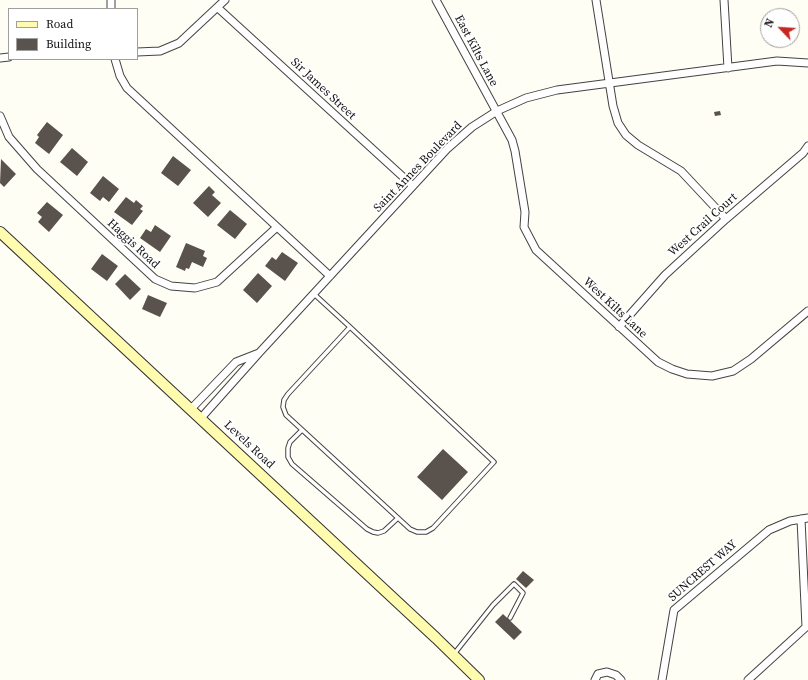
<!DOCTYPE html>
<style>
body{margin:0}
#map{position:relative;width:808px;height:680px;overflow:hidden;background:#fffef4;font-family:"Source Serif 4",serif}
canvas{display:block}
.legend{position:absolute;left:8px;top:8px;width:130px;height:52px;box-sizing:border-box;background:#fff;border:1px solid #9f9f9f;margin:0;padding:5px 7px;list-style:none;font-size:12px;color:#101010}
.legend li{display:flex;align-items:center;gap:8px;height:20px}
.legend b{width:20px;border:1px solid #9f9f9f}
.north{position:absolute;left:760px;top:8px;width:40px;height:40px;box-sizing:border-box;background:#fff;border:1px solid #9f9f9f;border-radius:50%;rotate:295deg;font-size:11px;font-weight:700;line-height:16px;text-align:center;color:#101010}
.north::after{content:'';display:block;margin:auto;width:14px;height:18px;background:#c52823;clip-path:polygon(50% 0,100% 100%,50% 72%,0 100%)}
</style>
<div id="map">
<canvas width="808" height="680"></canvas>
<ul class="legend">
<li><b style="height:5px;background:#fffcaf"></b>Road</li>
<li><b style="height:11px;background:#5a524c"></b>Building</li>
</ul>
<div class="north">N</div>
</div>
<script>
const ctx = document.querySelector('canvas').getContext('2d');
ctx.lineJoin = 'round';
function paint(path, color) {
  ctx.fillStyle = color;
  ctx.fill(path, 'evenodd');
}
function toPath(rows) {
  const path = new Path2D();
  for (const r of rows) {
    path.moveTo(r[0], r[1]);
    for (let i = 2; i < r.length; i += 2) path.lineTo(r[i], r[i + 1]);
  }
  return path;
}
function stroke(path, color, width, dash) {
  ctx.strokeStyle = color;
  ctx.lineWidth = width;
  ctx.lineCap = dash ? 'butt' : 'round';
  ctx.setLineDash(dash || []);
  ctx.stroke(path);
}
function drawText(font, color, halo, rows, align = 'center') {
  ctx.font = font + ' "Source Serif 4",serif';
  ctx.lineWidth = 4;
  ctx.setLineDash([]);
  ctx.textBaseline = 'middle';
  ctx.strokeStyle = halo;
  ctx.fillStyle = color;
  for (const [text, x, y, turn = 0] of rows) {
    ctx.save();
    ctx.translate(x, y);
    ctx.rotate((+turn || 0) * Math.PI / 180);
    ctx.textAlign = isNaN(turn) ? turn : align;
    if (halo) ctx.strokeText(text, 0, 0);
    ctx.fillText(text, 0, 0);
    ctx.restore();
  }
}
paint(toPath([
 [720,111,721,115,715,116,714,112],
 [47,122,63,135,49,154,35,143,39,137,37,135],
 [72,148,88,162,77,176,60,162],
 [173,156,191,170,178,186,161,173],
 [1,159,16,174,4,187,0,183],
 [103,176,119,189,109,202,103,197,100,201,90,193],
 [209,186,215,192,212,195,221,203,208,217,193,203],
 [126,197,134,203,136,200,143,206,140,209,143,211,132,225,114,212],
 [47,202,63,215,49,232,38,222,42,217,37,213],
 [230,210,247,224,235,239,217,225],
 [155,225,171,236,160,252,140,238,146,229,151,232],
 [186,243,205,251,203,256,207,258,203,267,192,262,189,269,186,268,185,271,176,267],
 [282,252,298,263,285,281,265,266,272,257,276,260],
 [102,254,118,266,107,281,91,269],
 [258,273,272,286,257,303,243,290],
 [125,274,141,289,130,300,115,284],
 [148,295,167,303,160,317,142,309],
 [443,449,468,472,442,500,417,477],
 [523,571,534,580,526,588,516,579],
 [503,614,522,632,514,640,495,622]
]), '#5a524c');
const lane = toPath([
 [314,294,350,327,494,462,433,528,426,532,417,532,410,529,286,415,283,407,284,400,288,394,350,327],
 [302,430,290,442,288,448,288,457,292,464,367,529,373,532,378,533,384,531,398,518],
 [454,654,493,605,514,584,523,593,510,618]
]);
const street = toPath([
 [111,0,111,9],
 [436,0,512,140,515,151,525,212,524,227,536,250,658,362,672,369,687,374,712,376,733,371,751,359,808,311],
 [596,0,613,106,618,123,626,135,638,145,681,171,726,219],
 [724,0,728,68],
 [218,8,413,186],
 [137,52,160,51,179,43,225,0],
 [0,58,9,57],
 [115,59,120,76,127,88,330,276],
 [0,116,9,137,37,169,155,279,171,286,195,288,217,282,277,227],
 [619,327,665,275,726,219,803,153,808,146],
 [259,353,448,148,472,127,497,111,526,98,557,90,777,61,808,63],
 [191,409,236,362,259,353,201,418],
 [595,680,598,674,607,672,616,675,621,680],
 [662,680,674,610,769,530,790,521,808,518],
 [748,680,806,627,801,519]
]);
const secondary = toPath([
 [0,232,436,638,479,680]
]);
stroke(lane, '#434343', 5.5);
stroke(street, '#434343', 9);
stroke(secondary, '#323232', 12);
stroke(lane, '#fff', 3.5);
stroke(street, '#fff', 7);
stroke(secondary, '#fffcaf', 10);
drawText('12px', '#101010', '#fff', [
 ["East Kilts Lane",476,51,62],
 ["Sir James Street",323,89,43],
 ["Saint Annes Boulevard",418,167,-46],
 ["West Crail Court",703,225,-42],
 ["Haggis Road",133,244,43],
 ["West Kilts Lane",615,308,43],
 ["Levels Road",249,445,43],
 ["SUNCREST WAY",703,571,-41]
]);
</script>
